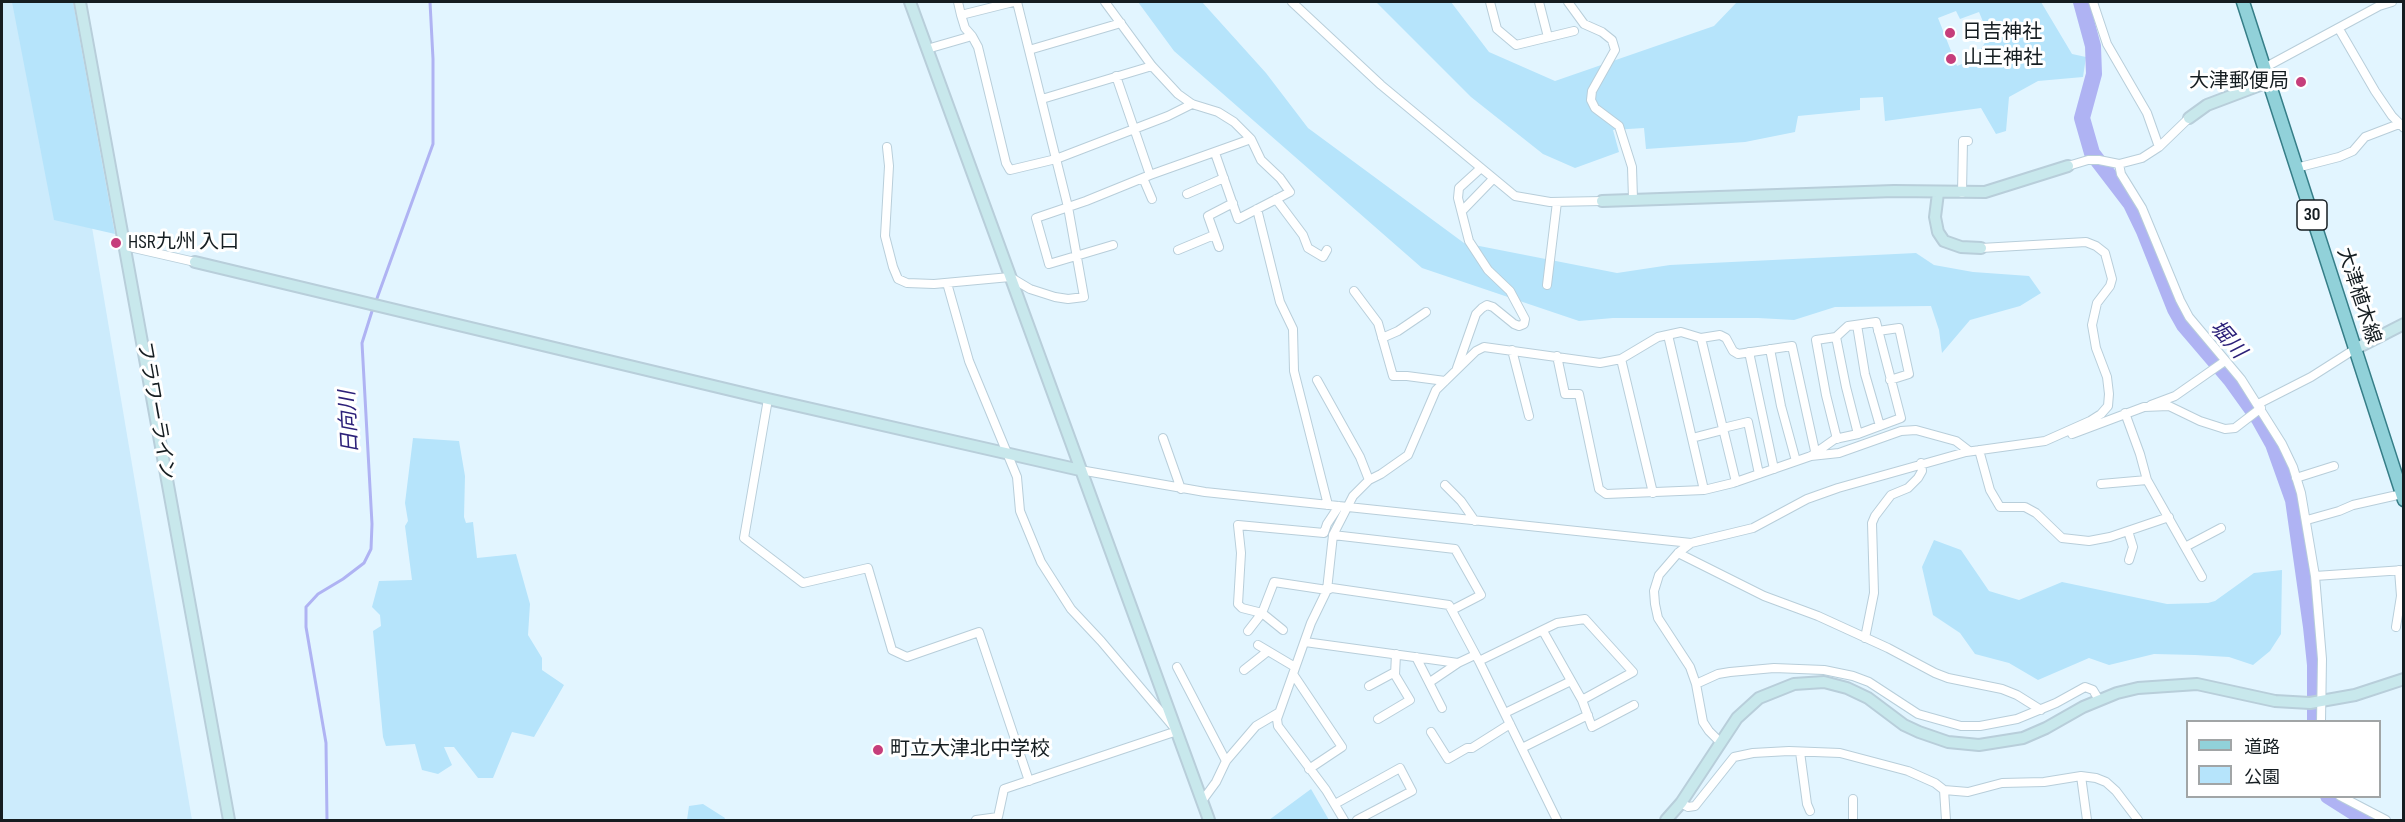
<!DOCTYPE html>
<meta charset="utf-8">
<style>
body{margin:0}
#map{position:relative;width:2405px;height:822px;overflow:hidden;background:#e2f5ff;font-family:"Sofia Sans Condensed","Noto Sans JP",sans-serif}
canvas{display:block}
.frame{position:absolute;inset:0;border:3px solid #151d21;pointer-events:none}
.legend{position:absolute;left:2186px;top:720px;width:195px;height:78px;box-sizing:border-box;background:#fff;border:2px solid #a1a5a6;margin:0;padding:8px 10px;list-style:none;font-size:18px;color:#151d21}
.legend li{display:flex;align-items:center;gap:12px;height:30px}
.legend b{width:30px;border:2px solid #a1a5a6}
</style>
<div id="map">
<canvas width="2405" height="822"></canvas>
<div class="frame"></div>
<ul class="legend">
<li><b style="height:8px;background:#91d1d9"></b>道路</li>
<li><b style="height:16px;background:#b6e4fb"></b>公園</li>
</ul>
</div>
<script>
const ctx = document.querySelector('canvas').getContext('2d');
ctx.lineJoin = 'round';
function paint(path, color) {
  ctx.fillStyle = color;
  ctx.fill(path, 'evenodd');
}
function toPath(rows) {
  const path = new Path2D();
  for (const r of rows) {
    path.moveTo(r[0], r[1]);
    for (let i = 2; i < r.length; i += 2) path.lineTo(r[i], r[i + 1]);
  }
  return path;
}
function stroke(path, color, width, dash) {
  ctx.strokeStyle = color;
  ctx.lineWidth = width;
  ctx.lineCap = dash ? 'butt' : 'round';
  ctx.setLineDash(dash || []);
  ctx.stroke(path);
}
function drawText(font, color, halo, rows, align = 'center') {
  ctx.font = font + ' "Sofia Sans Condensed","Noto Sans JP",sans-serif';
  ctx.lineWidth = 6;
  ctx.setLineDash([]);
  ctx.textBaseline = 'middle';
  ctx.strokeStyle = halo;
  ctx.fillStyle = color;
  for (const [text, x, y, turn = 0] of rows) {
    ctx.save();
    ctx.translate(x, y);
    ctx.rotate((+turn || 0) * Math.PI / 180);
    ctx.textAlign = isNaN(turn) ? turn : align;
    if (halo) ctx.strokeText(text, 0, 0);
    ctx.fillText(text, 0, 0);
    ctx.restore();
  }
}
paint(toPath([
 [2,2,54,2,192,820,2,820]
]), '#ccebfc');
paint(toPath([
 [12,2,73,2,115,234,54,220],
 [1138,2,1202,2,1266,73,1308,128,1464,243,1617,273,1670,265,1916,253,1934,265,1973,272,2029,276,2041,293,2020,306,1970,320,1942,353,1939,330,1931,306,1835,307,1794,320,1758,318,1613,318,1579,321,1422,268,1174,51],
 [1376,2,1451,2,1489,52,1555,81,1714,26,1737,2,2041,2,2072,54,2086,57,2083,77,2038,81,2009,97,2006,131,1996,134,1981,108,1885,121,1883,97,1860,98,1860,110,1798,116,1795,132,1745,142,1646,149,1644,128,1613,130,1619,152,1575,168,1543,154,1471,97],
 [1956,11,1960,19,1979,12,1989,36,1975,59,1957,66,1938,18],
 [413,438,459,441,465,476,464,517,466,523,473,522,477,558,516,554,530,604,528,635,542,658,542,670,564,685,534,737,512,732,493,778,478,778,454,747,444,747,452,765,438,774,422,770,415,744,386,746,383,737,373,631,381,626,380,615,372,607,379,581,412,580,405,526,408,521,405,503],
 [1934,540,1961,550,1989,591,2019,600,2062,582,2167,604,2208,603,2215,601,2254,573,2282,570,2281,634,2270,651,2253,665,2229,657,2195,655,2154,654,2109,665,2089,658,2038,680,2009,663,1975,654,1960,633,1933,615,1922,567],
 [1311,789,1329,820,1269,820],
 [703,804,725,818,724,820,687,820,689,806]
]), '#b6e4fb');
stroke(toPath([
 [376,301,433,144,433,59,430,2],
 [327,820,326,743,306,627,306,607,318,594,343,579,364,563,371,549,372,524,362,343,373,308]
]), '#afb3f3', 3);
stroke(toPath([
 [2081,2,2093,46,2094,74,2082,118,2092,153,2131,204,2144,231,2175,309,2184,325,2231,380,2259,419,2273,444,2293,500,2311,627,2315,665,2315,722],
 [2328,796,2366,820]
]), '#afb3f3', 16);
const street = toPath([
 [958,2,961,15,1013,2],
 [1105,2,1152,66,1178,94,1192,104,1218,112,1234,122,1251,139,1261,160,1280,178,1290,192,1238,219,1215,153],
 [1292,2,1381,85,1515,196,1550,202,1602,201],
 [1490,2,1497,29,1516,45,1574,31],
 [1539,2,1548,37],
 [1568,2,1584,24,1602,32,1612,40,1615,50,1592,91,1591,100,1595,108,1619,126,1632,167,1633,199],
 [2093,2,2107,44,2147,113,2159,147],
 [2339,29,2375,91,2392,116,2404,128],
 [972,36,978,47,1006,163,1010,170,1056,159,1168,116,1192,104],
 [927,49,972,36,965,28,961,15],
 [1029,50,1121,23],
 [2264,68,2379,6,2392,2],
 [1116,76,1150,175],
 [1042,99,1152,66],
 [887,147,889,166,885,236,893,267,898,279,907,283,934,284,1010,277,1030,289,1055,297,1068,299,1084,297,1068,207,1017,2],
 [2119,164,2121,174,2142,208,2180,300,2189,317,2241,379,2282,444,2293,467,2301,493,2315,576,2404,570],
 [2068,166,2088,160,2099,160,2119,164,2142,158,2159,147,2189,118],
 [2296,168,2339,157,2353,151,2365,137,2399,124],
 [1143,178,1152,199],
 [1962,193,1963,141,1968,141],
 [1187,194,1224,178],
 [1276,199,1303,235,1308,248,1323,257,1327,250],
 [1257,209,1280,302,1293,329,1294,371,1328,505],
 [1462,211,1493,179],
 [1113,245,1049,264,1036,218,1086,201,1150,175,1251,139],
 [125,246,195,262],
 [1219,247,1208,216,1233,203],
 [1178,250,1214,235],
 [947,283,969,361,1017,477,1020,511,1041,562,1071,609,1101,641,1177,731,1004,789,998,817,976,820],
 [1547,285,1557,202],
 [1354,291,1378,323,1393,376,1407,376,1445,381],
 [1857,325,1865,374,1880,426],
 [1878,331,1899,328,1909,374,1890,380],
 [1668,335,1704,490],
 [1836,337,1846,387,1858,434],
 [1382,338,1398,331,1426,312],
 [1770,349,1781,406,1796,461],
 [1512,350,1529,416],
 [1749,352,1774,469],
 [1557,356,1565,394,1579,394,1599,489,1606,494,1704,490,1733,483,1811,456,1835,439,1858,434,1901,418,1876,322,1848,326,1836,337,1816,340,1826,395,1837,439],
 [1621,359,1653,493],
 [1457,368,1476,314,1482,308,1487,305,1493,307,1514,324,1519,326,1524,324,1525,319,1510,291,1488,270,1469,241,1458,198,1459,188,1481,168],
 [1317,380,1360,457,1369,480],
 [768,399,744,538,803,583,868,568,892,650,907,657,979,632,1029,781],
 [2258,404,2311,377,2355,349],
 [2151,405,2175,396,2225,361],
 [2125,413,2140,454,2147,480,2202,577],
 [1723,428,1748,422,1759,474],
 [2072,434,2144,407,2169,406,2200,421,2225,429,2235,428,2261,408],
 [1163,438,1181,489],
 [1692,438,1723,430],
 [1979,450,1990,490,2000,507,2025,507,2036,513,2062,538,2089,541,2110,537,2169,517],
 [1811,456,1839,453,1901,431,1916,430,1956,441,1969,451],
 [1080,470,1205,492,1691,543],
 [2296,478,2334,466],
 [1736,482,1701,338,1720,335,1726,338,1733,351,1738,354,1792,346,1815,451],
 [2101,484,2147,480],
 [1445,485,1461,501,1475,521],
 [2307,520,2339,511,2353,505,2402,494],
 [2128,531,2133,547,2129,560],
 [1333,535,1455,549,1481,595,1452,610],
 [2185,547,2221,528],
 [1678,553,1764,596,1818,616,1888,648,1935,673,1948,678,2002,689,2017,695,2041,710],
 [2315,576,2322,659,2321,722],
 [2396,627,2401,596,2399,570],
 [1283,630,1262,613,1242,608,1238,604,1241,553,1238,525,1324,533,1327,524,1339,506],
 [1248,631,1262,613,1274,582,1327,590,1332,588,1449,605,1479,661,1557,820],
 [1543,631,1582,700],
 [1865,638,1874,593,1872,523,1875,516,1891,495,1908,488,1918,478,1922,471,1921,463],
 [1305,642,1458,663,1475,655],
 [1258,645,1295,667],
 [1416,657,1442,708],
 [1479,661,1557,623,1585,619,1633,672,1582,700,1592,727,1634,705],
 [1177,667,1226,761],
 [1244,670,1268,651],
 [1293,674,1342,747,1309,769],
 [1430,682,1458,663],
 [1696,684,1718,674,1730,672,1774,668,1824,670,1853,676,1869,682,1918,714,1961,726,1980,726,2017,719,2056,703,2085,687,2093,690,2099,700],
 [1369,686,1395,672],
 [1505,713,1571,681],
 [1378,719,1410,700,1395,675,1396,654],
 [1431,732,1448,759,1467,748,1472,748,1510,724],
 [1721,743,1709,731,1703,722,1696,684,1690,667,1658,618,1655,604,1654,591,1659,575,1678,553,1691,543,1753,528,1807,499,1838,488,1966,452,2045,441,2090,421,2101,414,2108,406,2109,394,2107,377,2096,348,2092,325,2097,303,2110,286,2112,279,2105,253,2096,246,2086,242,1981,248],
 [1522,748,1588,715],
 [1800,752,1807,804,1810,811],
 [2081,776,2087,820],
 [1944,790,1946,820],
 [2340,796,2386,820],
 [1202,801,1216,782,1226,761,1256,726,1278,713],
 [1681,803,1688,807,1695,806,1734,757,1753,753,1789,751,1840,753,1908,771,1935,783,1944,790,1968,792,2002,783,2044,782,2081,776,2096,778,2106,782,2116,791,2138,820],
 [1335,804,1400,768,1412,791,1357,820],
 [1344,820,1326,790,1278,726,1277,719,1311,623,1327,590,1333,535,1353,496,1369,480,1381,474,1408,455,1436,390,1476,351,1484,347,1600,363,1621,359,1658,337,1681,332,1701,338],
 [1853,820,1853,799]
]);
const secondary = toPath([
 [80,2,229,820],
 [910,2,1209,820],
 [2189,118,2207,105,2268,82],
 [1938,193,1935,217,1938,232,1944,241,1961,247,1981,248],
 [1602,201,1894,191,1985,192,2068,166],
 [195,262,768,399,1080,470],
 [2355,349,2404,324],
 [1666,820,1681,803,1737,718,1759,698,1794,684,1824,682,1847,688,1868,698,1904,725,1919,732,1948,742,1979,745,2023,738,2046,728,2083,707,2117,693,2138,688,2197,684,2275,701,2310,703,2355,695,2404,679]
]);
const primary = toPath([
 [2243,2,2404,500]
]);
stroke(street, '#b8ceda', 10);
stroke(secondary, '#b8ceda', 14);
stroke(primary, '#367e88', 15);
stroke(street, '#fff', 8);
stroke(secondary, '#c8e8ec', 10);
stroke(primary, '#91d1d9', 12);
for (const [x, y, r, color] of [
 [1950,33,6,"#c63e7b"],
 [1951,59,6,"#c63e7b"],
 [2301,82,6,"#c63e7b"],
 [116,243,6,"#c63e7b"],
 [878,750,6,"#c63e7b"]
]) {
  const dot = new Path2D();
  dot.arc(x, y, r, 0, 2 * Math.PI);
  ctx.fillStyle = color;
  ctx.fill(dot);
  stroke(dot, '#fff', 2);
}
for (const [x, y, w] of [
 [2312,215,30]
]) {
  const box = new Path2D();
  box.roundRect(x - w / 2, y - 15, w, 30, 4.5);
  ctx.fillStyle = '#fff';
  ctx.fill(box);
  stroke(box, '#151d21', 1.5);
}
drawText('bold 18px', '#151d21', null, [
 ["30",2312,215]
]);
drawText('20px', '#151d21', '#fff', [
 ["日吉神社",1962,33],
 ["山王神社",1963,59],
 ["大津郵便局",2289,82,"right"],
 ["HSR九州 入口",128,243],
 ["町立大津北中学校",890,750]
], 'left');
drawText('20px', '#151d21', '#fff', [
 ["大津植木線",2358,296,72],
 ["フラワーライン",155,411,80]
]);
drawText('italic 21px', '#2c2079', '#fff', [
 ["堀川",2227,340,49],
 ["日向川",350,422,-93]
]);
</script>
